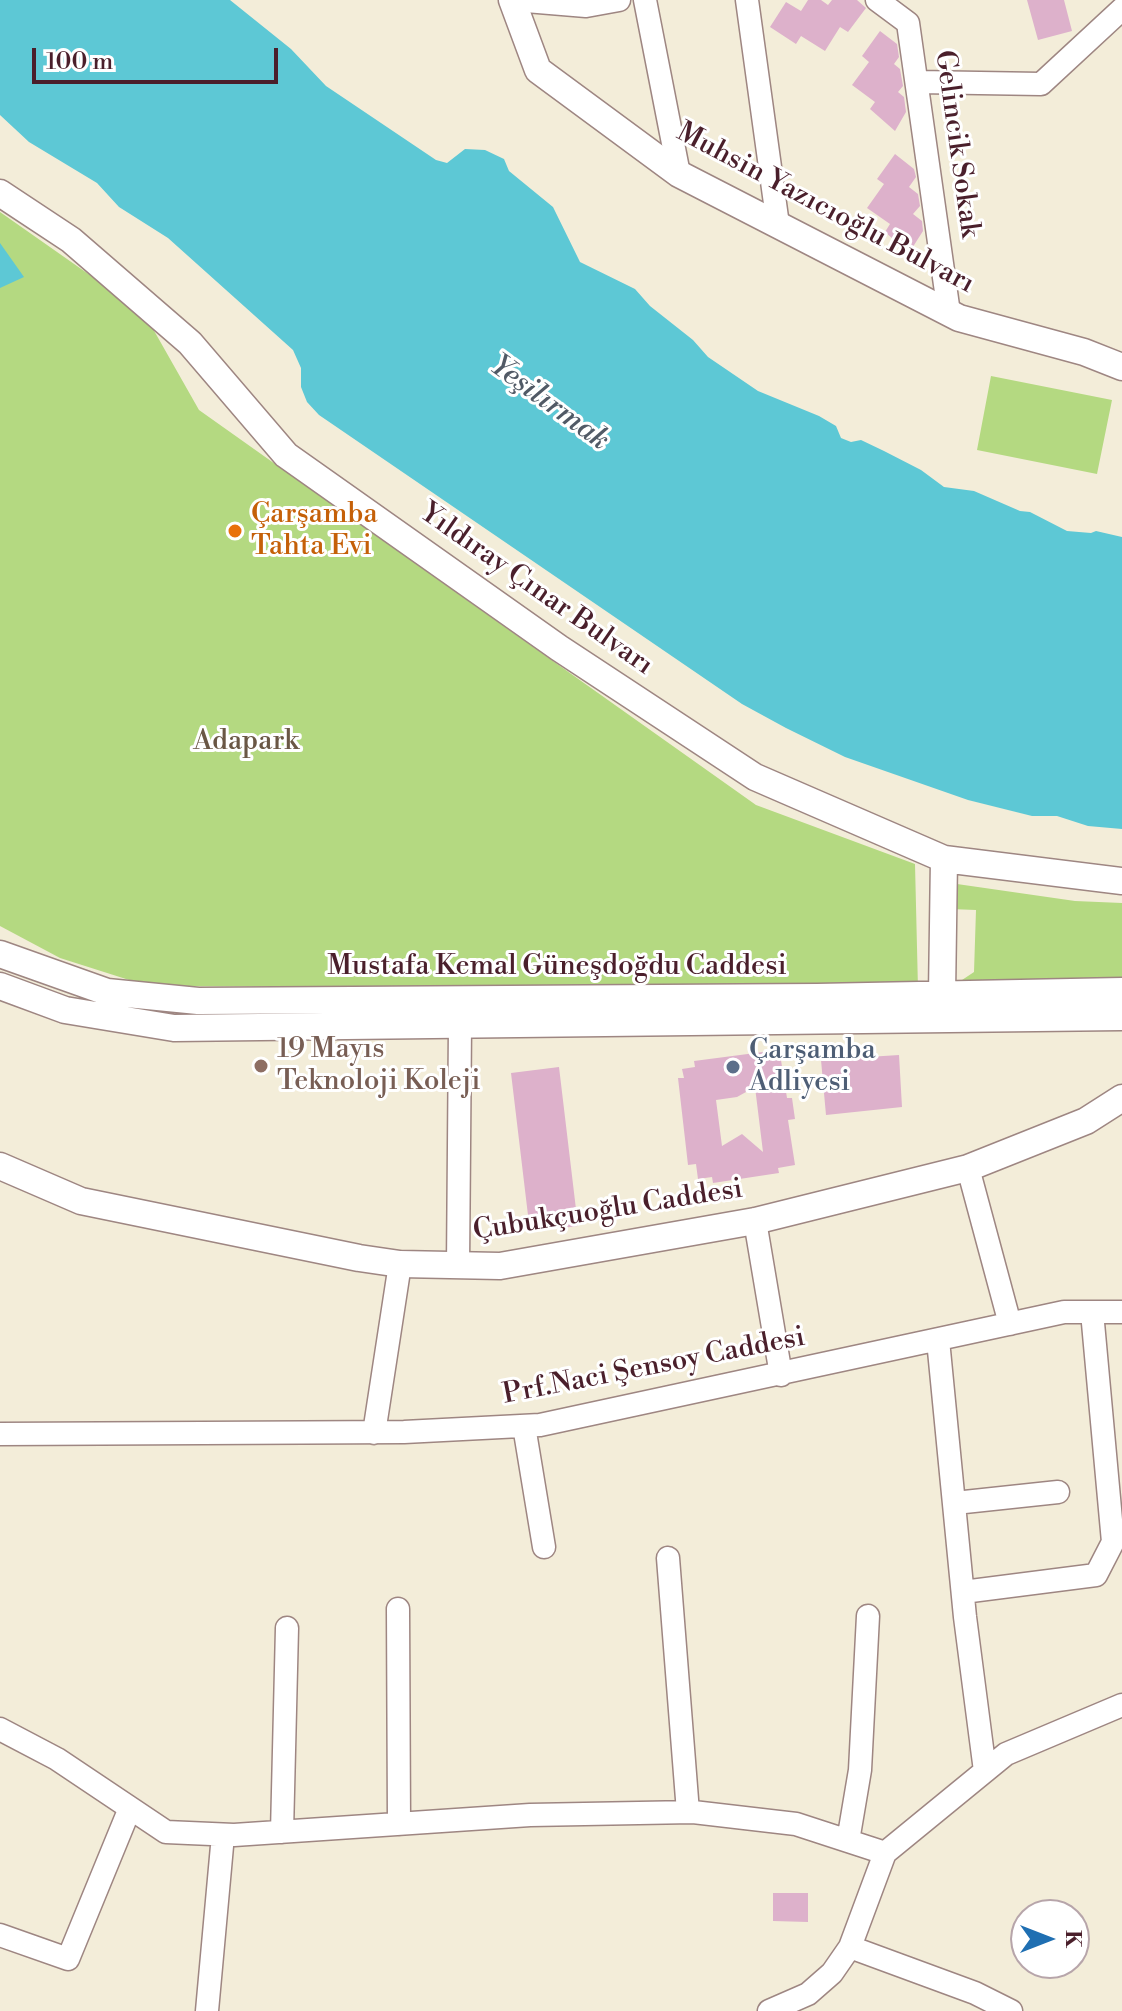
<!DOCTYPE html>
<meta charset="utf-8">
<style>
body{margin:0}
#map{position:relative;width:1122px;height:2011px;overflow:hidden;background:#f3edd9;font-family:"Libre Bodoni",serif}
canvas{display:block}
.north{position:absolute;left:1010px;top:1899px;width:80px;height:80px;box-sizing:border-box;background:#fff;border:2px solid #b7a5aa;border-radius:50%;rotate:90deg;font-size:22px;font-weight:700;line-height:32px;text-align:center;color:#4a1f2b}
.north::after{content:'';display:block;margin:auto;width:28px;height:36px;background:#1f6fb2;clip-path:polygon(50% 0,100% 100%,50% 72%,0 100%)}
.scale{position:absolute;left:32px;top:48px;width:246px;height:36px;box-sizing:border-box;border:4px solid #4a1f2b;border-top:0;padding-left:10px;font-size:24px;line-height:28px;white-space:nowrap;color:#4a1f2b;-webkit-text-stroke:6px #fff;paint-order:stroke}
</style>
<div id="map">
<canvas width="1122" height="2011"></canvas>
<div class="north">K</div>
<div class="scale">100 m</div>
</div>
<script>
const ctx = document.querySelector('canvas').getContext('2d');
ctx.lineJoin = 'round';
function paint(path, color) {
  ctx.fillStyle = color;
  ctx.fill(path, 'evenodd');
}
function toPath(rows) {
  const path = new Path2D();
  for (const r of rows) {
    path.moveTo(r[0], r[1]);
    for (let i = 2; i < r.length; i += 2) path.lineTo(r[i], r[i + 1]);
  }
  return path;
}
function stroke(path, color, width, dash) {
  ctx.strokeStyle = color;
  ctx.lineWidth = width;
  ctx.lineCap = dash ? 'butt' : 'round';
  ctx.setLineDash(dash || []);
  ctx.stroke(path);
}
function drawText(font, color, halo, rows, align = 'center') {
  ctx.font = font + ' "Libre Bodoni",serif';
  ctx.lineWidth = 6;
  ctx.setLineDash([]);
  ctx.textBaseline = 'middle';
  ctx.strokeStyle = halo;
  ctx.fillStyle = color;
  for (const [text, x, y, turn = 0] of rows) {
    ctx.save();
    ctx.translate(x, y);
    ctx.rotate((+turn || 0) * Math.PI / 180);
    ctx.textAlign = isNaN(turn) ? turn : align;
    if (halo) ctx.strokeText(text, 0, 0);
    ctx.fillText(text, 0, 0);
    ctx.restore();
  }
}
paint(toPath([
 [0,212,144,313,199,410,756,805,915,864,918,989,148,986,60,958,0,926],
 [991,376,1112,400,1097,474,977,450],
 [950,883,1075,901,1122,903,1122,982,959,982,974,972,976,910,950,909]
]), '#b4d981');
paint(toPath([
 [0,0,230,0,291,49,326,86,436,160,447,163,465,149,485,150,504,159,509,171,553,207,580,262,635,289,650,306,693,340,708,357,758,391,819,416,836,426,841,438,851,442,861,440,884,451,921,470,944,487,974,491,1020,511,1030,512,1067,531,1091,533,1096,531,1122,537,1122,829,1088,826,1057,816,1032,816,968,800,845,757,786,728,742,704,319,415,307,402,301,387,301,368,293,350,168,238,119,207,97,183,29,142,0,115],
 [0,243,24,277,0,288]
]), '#5dc8d5');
paint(toPath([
 [808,0,821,0,828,5,832,0,857,0,866,8,848,32,840,27,825,51,801,36,796,44,770,27,786,2,801,11],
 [1027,0,1064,0,1072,31,1038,40],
 [880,31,897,44,899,57,894,64,900,69,903,86,898,92,904,97,906,112,895,131,870,109,875,102,852,85,869,62,862,56],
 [895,154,914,169,916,177,909,187,918,194,920,206,913,214,922,221,923,231,909,253,885,232,890,224,867,208,884,184,877,179],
 [763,1052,764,1056,780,1054,787,1098,792,1098,795,1119,788,1120,795,1165,778,1168,779,1173,713,1183,712,1177,698,1179,696,1164,688,1165,678,1078,684,1078,682,1069,695,1067,694,1061],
 [755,1087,763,1152,742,1134,722,1146,716,1100,737,1097],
 [899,1055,902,1107,826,1115,821,1060],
 [559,1067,578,1226,530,1232,511,1073],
 [773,1893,808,1893,808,1922,773,1921]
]), '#ddb1cb');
const minor = toPath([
 [514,0,586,6,619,0],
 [645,0,679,174],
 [747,0,778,225],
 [877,0,908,23,949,313],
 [918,82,1041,84,1122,9],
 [968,1168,1010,1324],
 [755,1221,781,1375],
 [458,1266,460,1025],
 [938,1340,965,1617,985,1771],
 [524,1426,544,1547],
 [374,1433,400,1264],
 [0,1434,404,1432,540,1425,1064,1312,1122,1312],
 [955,1503,1058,1492],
 [668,1558,688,1812],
 [963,1592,1096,1575,1113,1542,1092,1312],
 [398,1609,399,1824],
 [0,1729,57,1759,166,1832,234,1835,530,1815,693,1812,796,1824,885,1853],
 [282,1832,287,1628],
 [848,1841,860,1770,868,1616],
 [0,1935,68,1959,130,1808],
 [850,1947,975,1993,1011,2011],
 [207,2011,223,1835],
 [769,2011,808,1994,832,1973,850,1947,885,1853,1006,1754,1122,1705]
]);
const major = toPath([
 [512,0,538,70,679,174,959,318,1084,352,1122,367],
 [0,193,71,240,190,343,286,455,559,648,755,777,944,859,1122,881],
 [0,954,107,992,198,1001,817,997,1122,991],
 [0,986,65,1010,174,1028,1122,1017],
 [942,994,944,859],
 [0,1166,81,1201,359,1258,400,1264,500,1266,755,1221,968,1168,1086,1121,1122,1098]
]);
stroke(minor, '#9e8682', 25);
stroke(major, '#9e8682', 29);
stroke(minor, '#fff', 22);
stroke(major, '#fff', 26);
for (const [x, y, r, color] of [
 [235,531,8,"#e8710a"],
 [261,1066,8,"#8d6e63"],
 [733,1067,8,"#5c6f8a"]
]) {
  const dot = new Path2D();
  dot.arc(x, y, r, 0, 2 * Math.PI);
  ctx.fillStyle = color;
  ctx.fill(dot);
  stroke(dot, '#fff', 3);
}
drawText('28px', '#4a1f2b', '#fff', [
 ["Gelincik Sokak",956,144,82],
 ["Muhsin Yazıcıoğlu Bulvarı",825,209,28],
 ["Yıldıray Çınar Bulvarı",536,590,35],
 ["Mustafa Kemal Güneşdoğdu Caddesi",557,967],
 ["Çubukçuoğlu Caddesi",608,1211,-9],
 ["Prf.Naci Şensoy Caddesi",654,1367,-11]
]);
drawText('28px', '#c56008', '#fff', [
 ["Çarşamba",251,515],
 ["Tahta Evi",251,547]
], 'left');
drawText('28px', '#6a5745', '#fff', [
 ["Adapark",246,742]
]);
drawText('28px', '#785e54', '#fff', [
 ["19 Mayıs",277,1050],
 ["Teknoloji Koleji",277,1082]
], 'left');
drawText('28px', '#4e5e75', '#fff', [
 ["Çarşamba",749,1051],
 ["Adliyesi",749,1083]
], 'left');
drawText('italic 30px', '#515a66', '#fff', [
 ["Yeşilırmak",549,404,36]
]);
</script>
